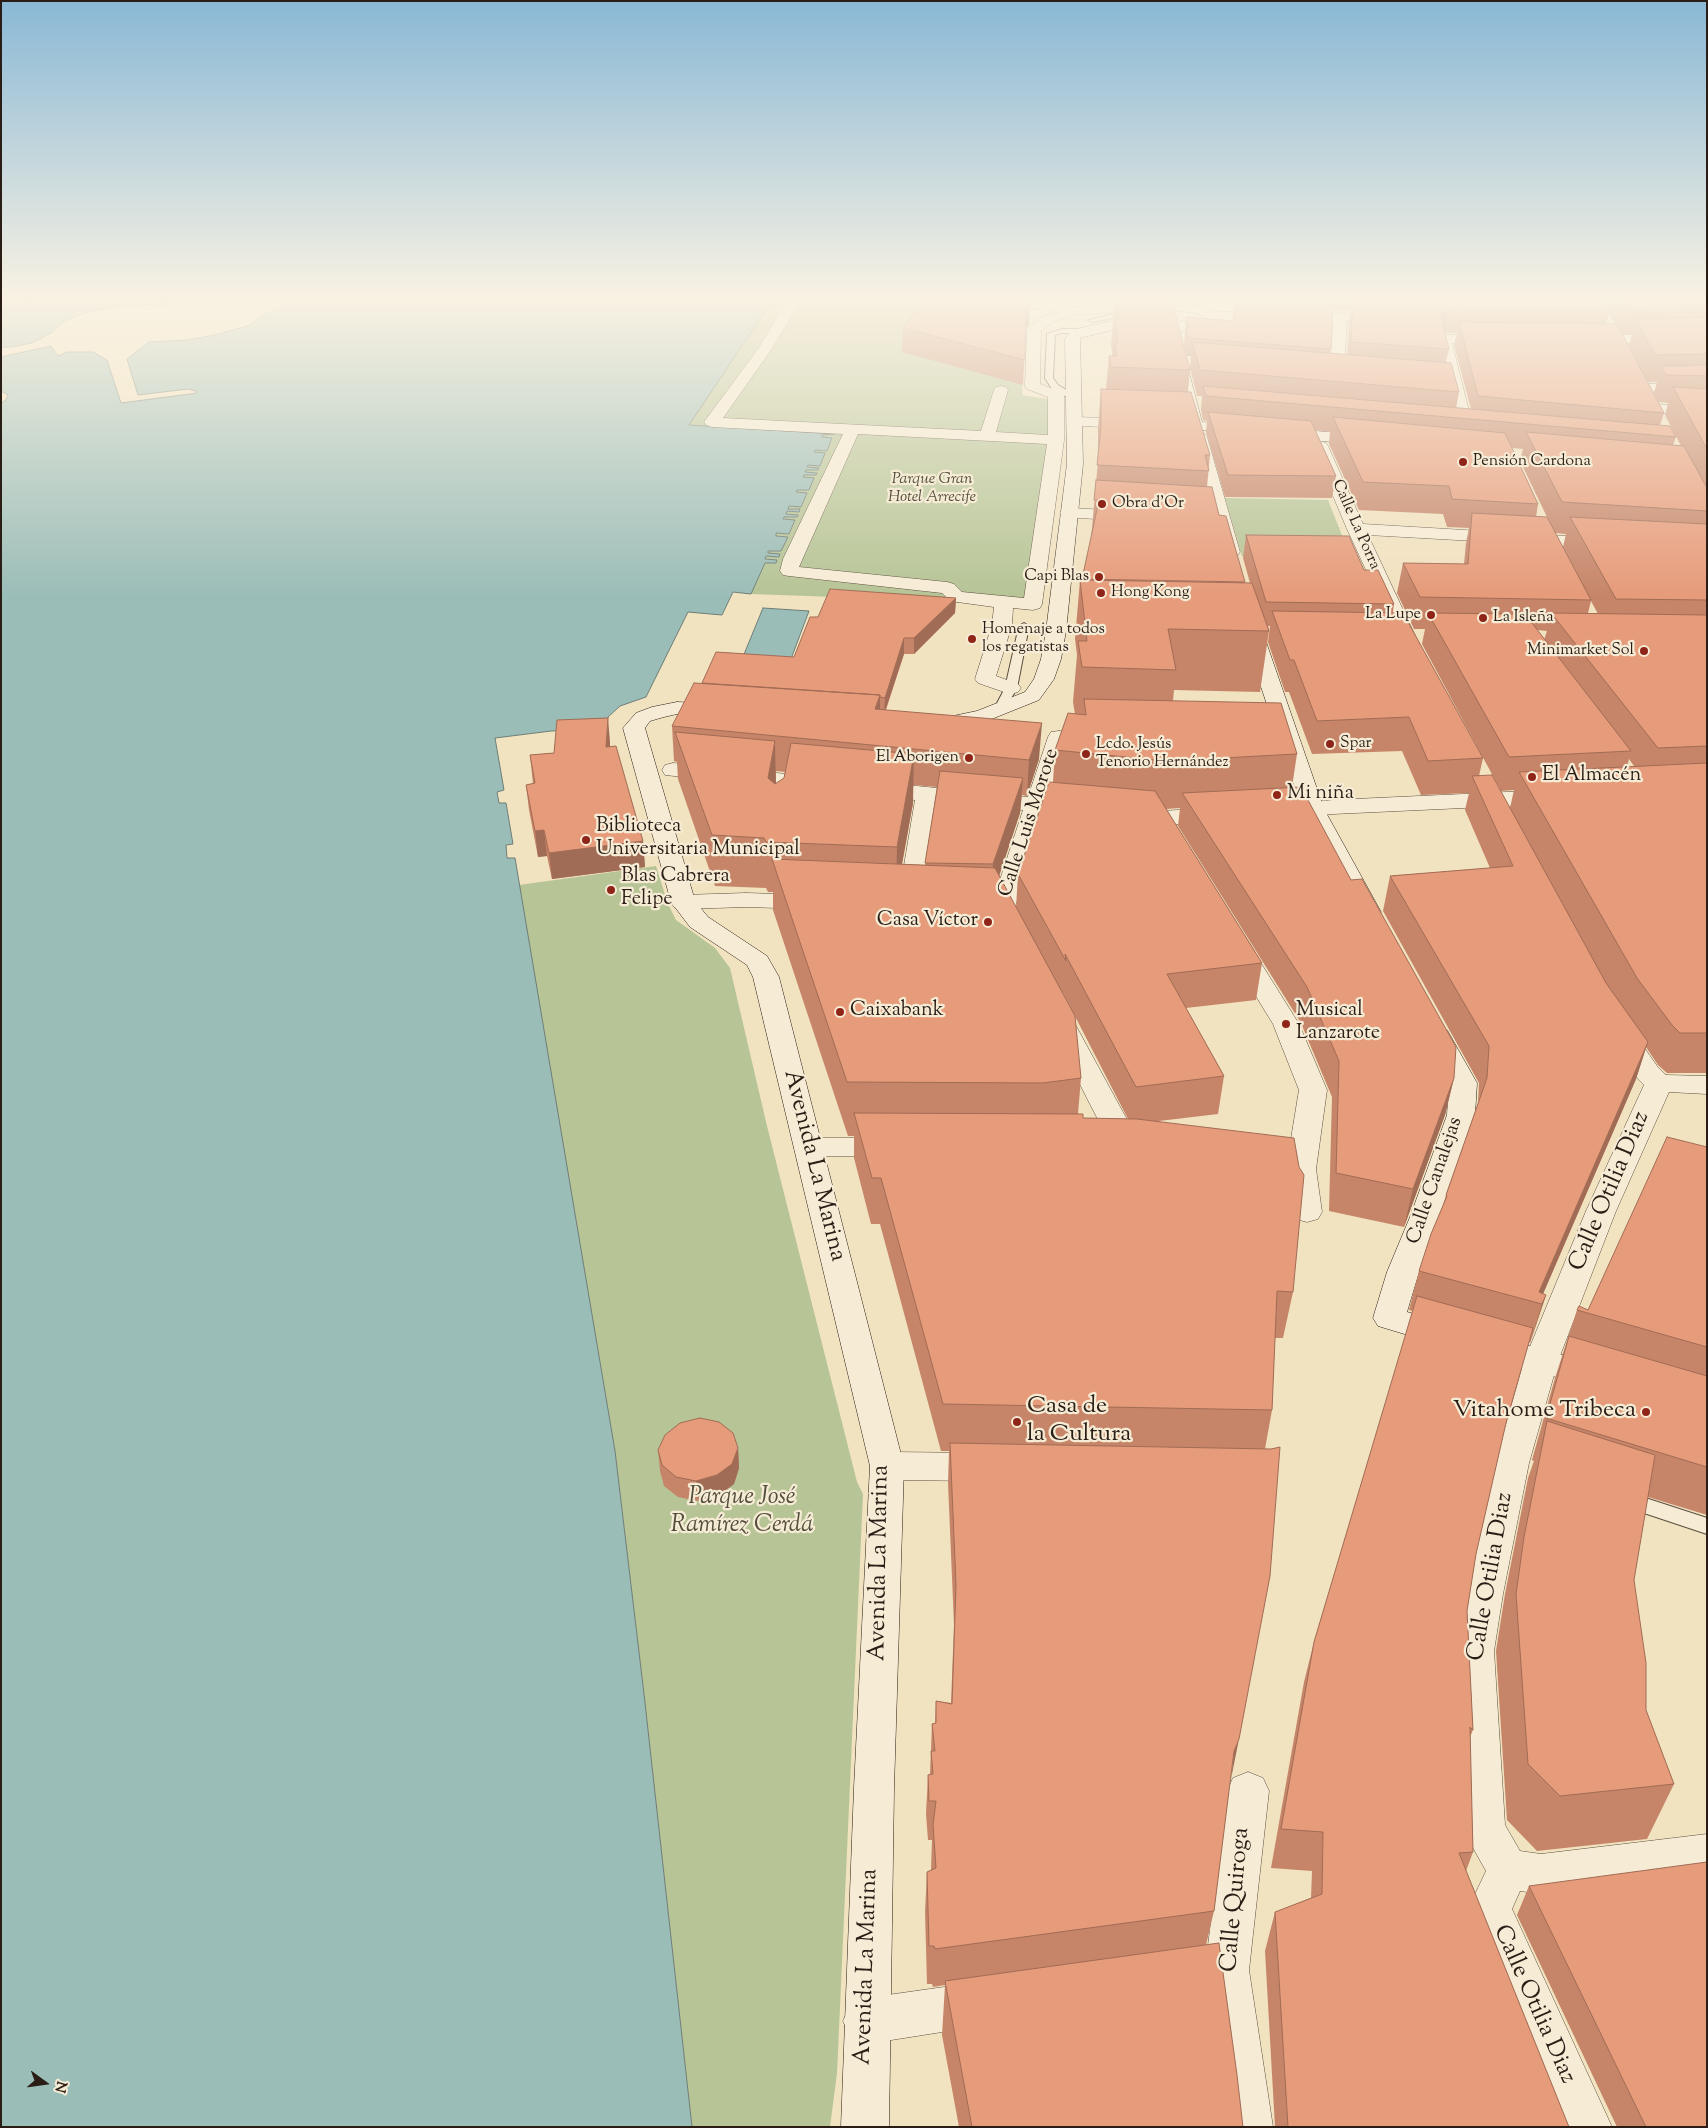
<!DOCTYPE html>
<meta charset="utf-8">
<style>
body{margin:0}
#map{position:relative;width:1708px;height:2128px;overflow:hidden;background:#f1e2c0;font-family:"Sorts Mill Goudy",serif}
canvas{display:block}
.frame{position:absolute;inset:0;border:2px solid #2a1d15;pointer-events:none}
.north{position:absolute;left:20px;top:2058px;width:50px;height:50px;-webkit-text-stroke:4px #f6ecd6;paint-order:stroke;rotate:104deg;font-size:14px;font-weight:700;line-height:20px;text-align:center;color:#2a1d15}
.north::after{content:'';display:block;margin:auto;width:18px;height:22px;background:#2a1d15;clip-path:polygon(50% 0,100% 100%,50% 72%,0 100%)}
</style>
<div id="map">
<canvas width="1708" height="2128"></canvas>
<div class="frame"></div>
<div class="north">N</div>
</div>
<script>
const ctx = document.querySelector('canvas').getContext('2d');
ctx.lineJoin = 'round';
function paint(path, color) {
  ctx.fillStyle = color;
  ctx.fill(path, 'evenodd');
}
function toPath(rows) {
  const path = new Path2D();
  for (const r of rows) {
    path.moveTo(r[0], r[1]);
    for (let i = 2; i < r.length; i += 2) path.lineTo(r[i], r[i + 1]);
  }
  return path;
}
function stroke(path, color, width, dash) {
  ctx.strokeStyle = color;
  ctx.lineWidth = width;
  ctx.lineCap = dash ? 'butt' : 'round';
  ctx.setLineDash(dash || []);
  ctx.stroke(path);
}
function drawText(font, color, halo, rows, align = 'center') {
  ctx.font = font + ' "Sorts Mill Goudy",serif';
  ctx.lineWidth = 4.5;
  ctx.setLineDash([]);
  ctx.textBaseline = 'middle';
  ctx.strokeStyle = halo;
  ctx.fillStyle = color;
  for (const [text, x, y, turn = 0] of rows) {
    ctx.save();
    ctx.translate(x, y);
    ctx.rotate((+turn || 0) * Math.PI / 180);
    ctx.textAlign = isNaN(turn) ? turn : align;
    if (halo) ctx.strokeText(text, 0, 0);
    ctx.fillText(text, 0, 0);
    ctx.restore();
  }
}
paint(toPath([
 [774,298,1027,298,1022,395,1052,400,1033,604,751,594,765,563,776,563,777,560,765,559,766,556,779,557,780,554,767,553,768,550,781,551,787,537,775,536,776,533,789,534,792,528,795,520,783,519,784,517,796,517,785,514,787,511,799,512,800,509,788,509,789,506,801,506,807,494,795,493,804,475,815,475,816,473,805,472,806,470,817,470,818,468,807,467,815,450,827,451,832,438,821,437,822,435,833,435,688,425],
 [1225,498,1328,500,1351,558,1242,556],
 [656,866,668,904,676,920,715,948,730,968,767,1126,857,1482,863,1494,837,2073,830,2127,692,2127,644,1694,615,1451,519,885]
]), '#b6c496');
const water = toPath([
 [35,298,186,298,166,304,127,305,89,312,67,319,51,333,32,343,12,347,1,347,1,309,35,298],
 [303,298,774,298,689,425,835,434,822,435,822,437,832,438,827,451,815,450,814,452,825,453,820,466,808,465,807,467,819,468,818,470,806,470,805,472,817,473,816,475,804,475,803,477,814,478,809,490,797,490,796,492,807,493,801,507,789,506,788,509,800,509,799,512,787,511,786,514,798,515,797,517,784,517,783,519,795,520,789,534,776,533,776,536,788,537,781,551,768,551,768,553,780,554,779,557,766,556,765,559,777,560,776,563,765,563,751,594,733,592,722,615,688,612,646,697,620,706,608,717,605,729,551,731,495,738,504,790,497,792,499,803,506,803,513,844,506,845,507,858,515,858,615,1451,644,1694,692,2127,1,2127,1,403,6,400,8,395,1,391,1,357,51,346,58,356,67,352,93,352,107,360,121,403,190,394,196,393,196,391,188,389,138,395,127,359,149,342,188,340,214,335,251,325,259,317,303,298],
 [763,608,809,611,788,667,740,664,763,608]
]);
paint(water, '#9bbdb8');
stroke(water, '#6e7d77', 1);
const lane = toPath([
 [1132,310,1136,312,1135,314,1092,322,1088,320,1132,310],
 [1062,329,1085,329,1089,331,1085,333,1062,333,1055,335,1053,378,1058,385,1076,396,1077,398,1073,400,1052,389,1045,378,1047,334,1062,329],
 [1024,623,1029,626,1017,688,1005,709,997,709,995,707,1005,688,1019,626,1024,623],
 [1627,1492,1707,1518,1707,1534,1620,1505,1617,1500,1620,1495,1627,1492]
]);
const street = toPath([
 [789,298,803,298,771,350,723,418,981,431,994,390,996,387,1001,386,1006,387,1008,390,996,432,1048,435,1048,397,1027,389,1025,386,1027,329,1043,316,1055,312,1027,307,947,302,940,298,1027,299,1071,307,1113,305,1139,309,1141,312,1134,316,1113,313,1073,315,1053,322,1041,331,1040,384,1061,392,1064,395,1064,440,1042,604,1040,608,1033,610,1013,608,1012,625,996,676,1018,684,1021,688,1018,692,1011,694,1004,692,978,683,975,679,992,625,994,607,950,601,942,593,789,576,783,575,780,571,783,559,843,434,712,427,706,425,704,422,758,349,789,298],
 [858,434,1047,444,1024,598,962,592,954,584,947,582,799,567,858,434],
 [1340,313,1347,317,1344,374,1342,377,1337,378,1332,377,1330,374,1333,317,1340,313],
 [1707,333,1707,341,1588,344,1581,340,1588,336,1707,333],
 [1444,335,1492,335,1499,339,1492,343,1452,343,1473,427,1471,430,1465,432,1459,430,1457,427,1437,339,1444,335],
 [1707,382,1707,390,1641,392,1636,391,1634,388,1636,385,1641,384,1707,382],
 [1651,404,1707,406,1707,416,1646,412,1643,409,1646,406,1651,404],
 [1075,417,1134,419,1140,421,1142,424,1140,427,1134,429,1069,425,1067,422,1069,419,1075,417],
 [1199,432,1205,434,1207,437,1240,552,1237,556,1231,557,1225,556,1222,552,1191,437,1193,434,1199,432],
 [1320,441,1326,443,1328,446,1363,524,1600,538,1606,539,1609,543,1606,547,1600,548,1368,535,1420,646,1417,650,1410,652,1403,650,1347,529,1312,446,1314,443,1320,441],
 [1069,508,1129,511,1135,512,1138,516,1135,520,1129,521,1063,517,1060,513,1063,509,1069,508],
 [1059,731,1067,732,1070,737,1050,799,1079,802,1087,804,1090,809,1087,814,1079,816,1046,813,1014,910,1022,926,1019,931,1010,933,1001,931,990,910,1023,810,937,802,922,901,919,906,910,908,901,906,898,901,915,800,868,794,865,789,868,784,876,782,1028,797,1048,737,1051,732,1059,731],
 [673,763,818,777,826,779,829,784,826,789,818,791,665,775,662,770,665,765,673,763],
 [1550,790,1558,792,1561,797,1558,802,1550,804,1333,814,1286,819,1278,817,1275,812,1278,807,1286,805,1333,800,1550,790],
 [1134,808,1160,811,1216,808,1224,810,1227,815,1224,820,1216,822,1160,825,1126,820,1123,815,1126,810,1134,808],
 [746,893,810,895,819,897,822,902,819,907,810,909,746,907,683,909,674,907,671,902,674,897,683,895,746,893],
 [1240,941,1249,944,1299,1024,1327,1090,1316,1169,1322,1212,1318,1219,1307,1222,1296,1219,1292,1212,1286,1169,1299,1090,1273,1024,1227,949,1231,944,1240,941],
 [1062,1016,1071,1018,1075,1024,1143,1149,1138,1156,1128,1158,1118,1156,1113,1149,1049,1024,1053,1018,1062,1016],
 [1620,1025,1630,1027,1657,1066,1666,1075,1707,1076,1707,1094,1669,1092,1616,1211,1558,1361,1529,1463,1503,1594,1494,1651,1505,1825,1520,1851,1541,1854,1707,1834,1707,1874,1541,1894,1520,1891,1512,1909,1612,2127,1564,2127,1468,1909,1486,1871,1463,1830,1456,1651,1465,1594,1495,1463,1524,1361,1586,1211,1644,1085,1637,1078,1607,1033,1610,1027,1620,1025],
 [809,1138,890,1138,900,1140,905,1147,900,1154,890,1156,809,1156,799,1154,794,1147,799,1140,809,1138],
 [887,1452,987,1453,999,1457,1004,1467,999,1477,987,1481,887,1480,875,1476,870,1466,875,1456,887,1452],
 [1248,1772,1263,1778,1269,1791,1249,1970,1273,2127,1225,2127,1205,1970,1227,1791,1233,1778,1248,1772],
 [980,1982,996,1988,1002,2004,996,2020,980,2026,866,2044,850,2037,843,2021,850,2005,866,1998,980,1982]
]);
const secondary = toPath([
 [1172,302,1199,305,1212,311,1253,313,1387,312,1394,316,1387,320,1253,321,1209,319,1196,313,1172,310,1155,313,1154,320,1080,338,1083,464,1066,631,1061,659,1054,679,1039,700,989,720,936,731,929,729,925,725,929,721,977,711,1025,692,1034,679,1041,659,1046,631,1067,464,1065,339,1070,332,1080,328,1141,315,1146,307,1172,302],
 [1184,321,1191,325,1179,334,1202,422,1366,435,1372,437,1374,440,1372,443,1366,445,1189,429,1165,333,1179,322,1184,321],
 [1254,630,1261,632,1264,636,1324,809,1381,912,1378,917,1369,919,1360,917,1302,809,1244,636,1247,632,1254,630],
 [677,702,719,704,726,706,729,710,726,714,719,716,677,714,664,717,650,721,645,728,695,901,708,917,767,956,779,977,904,1466,894,1788,889,2127,841,2127,854,1788,870,1466,753,977,747,965,690,927,671,902,623,728,636,713,652,707,677,702],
 [1437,1028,1447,1030,1477,1083,1475,1115,1440,1217,1419,1272,1407,1312,1455,1326,1460,1334,1455,1342,1444,1346,1378,1326,1373,1318,1387,1272,1410,1217,1447,1115,1449,1083,1424,1036,1427,1030,1437,1028],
 [1488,1335,1608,1367,1613,1376,1608,1385,1596,1388,1476,1355,1472,1347,1476,1339,1488,1335]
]);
stroke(lane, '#5c4e40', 2);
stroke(street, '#5c4e40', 1);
stroke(secondary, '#2a1d15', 1);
paint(lane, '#f6ecd6');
paint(street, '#f6ecd6');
paint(secondary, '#f6ecd6');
paint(toPath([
 [1115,298,1190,370,1188,392,1210,455,1207,487,1245,583,1250,583,1243,558,1246,535,1364,570,1394,604,1393,612,1483,758,1479,776,1510,808,1514,790,1501,791,1422,644,1425,629,1414,629,1397,593,1403,563,1464,564,1466,543,1469,528,1447,527,1443,514,1359,510,1329,444,1330,432,1315,430,1336,476,1332,498,1225,497,1206,432,1207,421,1203,420,1201,410,1202,396,1197,396,1190,368,1191,356,1187,356,1184,345,1186,317,1233,321,1237,298,1707,298,1707,1073,1667,1073,1658,1065,1646,1047,1636,1079,1543,1294,1546,1295,1530,1343,1529,1342,1506,1423,1476,1554,1467,1611,1473,1730,1470,1737,1473,1852,1466,1871,1569,2127,1275,2127,1265,1951,1275,1912,1311,1898,1312,1871,1271,1868,1304,1682,1314,1642,1413,1311,1409,1310,1419,1271,1443,1205,1446,1195,1478,1104,1479,1083,1383,911,1390,876,1490,868,1465,810,1469,793,1421,795,1402,751,1312,754,1289,692,1285,692,1268,642,1270,626,1268,626,1269,631,1260,692,1174,690,1173,701,1297,754,1292,787,1454,1078,1445,1115,1404,1227,1329,1211,1332,1097,1301,1023,1178,826,1180,808,1166,809,1262,963,1256,1000,1186,1008,1224,1076,1218,1114,1159,1121,1293,1292,1283,1338,1275,1338,1272,1410,1265,1449,1230,1780,1214,1911,1206,1945,1243,2127,959,2127,942,2035,945,1985,933,1987,932,1984,927,1984,925,1911,927,1872,931,1870,932,1840,928,1840,926,1814,928,1775,930,1774,932,1724,935,1724,936,1701,951,1703,954,1625,948,1483,949,1451,941,1451,880,1224,871,1224,854,1158,854,1136,848,1136,773,910,773,892,768,892,766,888,715,886,678,779,677,762,674,761,672,726,702,683,794,657,818,617,956,598,955,613,914,654,904,654,886,710,1039,759,1027,796,1022,795,1020,813,999,876,1016,908,1018,874,1053,782,1055,750,1075,714,1073,702,1077,655,1075,639,1080,580,1082,580,1091,539,1098,461,1098,428,1101,389,1106,389,1109,356,1112,356,1112,351,1111,345],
 [1333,310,1351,310,1349,322,1347,355,1330,353],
 [1609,314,1609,315,1615,324,1606,324],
 [1445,333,1457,333,1454,345,1471,409,1456,408,1459,392,1446,362,1449,349],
 [1632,334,1629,346,1648,382,1657,382,1654,393,1659,402,1668,403,1665,415,1681,446,1673,445,1676,437,1660,425,1664,413,1622,335],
 [1512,448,1523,449,1520,461,1547,517,1536,517,1538,504],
 [1555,533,1566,534,1563,547],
 [1591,601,1598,614,1588,613],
 [1537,630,1547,631,1544,640],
 [1629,759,1634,766,1627,767],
 [776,771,785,772,784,778,776,783],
 [913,785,937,787,925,865,902,864,913,803],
 [1063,993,1128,1119,1083,1118,1078,1114,1081,1078,1063,995],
 [1029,325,1026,328,1023,385,902,352,903,328],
 [610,742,610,746,643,841,645,867,552,879,547,856,538,857,529,810,526,785,533,784,530,755,554,753],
 [1707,1147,1707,1515,1648,1497,1634,1580,1646,1710,1674,1784,1647,1839,1537,1851,1507,1820,1496,1651,1505,1594,1528,1478,1534,1461,1532,1460,1555,1378,1577,1310,1588,1310],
 [738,1448,739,1468,734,1484,718,1496,698,1501,678,1497,664,1486,660,1471,658,1450],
 [1529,1886,1707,2127,1617,2127,1517,1915]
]), '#c68569');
paint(toPath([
 [1030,301,1029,325,1025,329,1026,305],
 [1449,308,1444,333,1440,314],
 [956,598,955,613,914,654,914,638],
 [904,638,904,654,884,714,885,698],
 [880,695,880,729,875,709],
 [608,718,610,742,609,772,606,747],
 [1042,723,1039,759,1027,796,1029,760],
 [775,741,776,789,768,778],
 [914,754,913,803,896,897,897,847],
 [1023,778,1020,813,991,900,993,864],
 [544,830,547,856,538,857,535,831],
 [643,841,645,867,552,879,549,853],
 [1648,1042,1636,1079,1539,1303,1539,1292],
 [1454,1078,1445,1115,1404,1227,1413,1189],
 [1546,1295,1530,1343,1542,1304],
 [738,1448,739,1468,734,1484,718,1496,698,1501,696,1481],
 [1239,1739,1231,1779,1234,1751]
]), '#a16c55');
const building = toPath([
 [950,298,1030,298,1030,301,1026,305,1025,360,903,328,923,300,949,301,950,298],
 [1115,298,1171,298,1190,370,1111,367,1109,356,1117,356,1115,344,1118,344,1115,319,1119,320,1115,298],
 [1353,298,1602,298,1610,309,1449,308,1440,314,1449,349,1351,342,1353,298],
 [1621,298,1707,298,1707,306,1628,309,1621,298],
 [1236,305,1333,305,1331,349,1188,338,1186,328,1189,328,1186,317,1233,321,1236,305],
 [1707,317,1707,354,1655,355,1636,320,1707,317],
 [1459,322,1617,324,1664,413,1478,396,1459,322],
 [1192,342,1451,363,1459,392,1200,370,1192,342],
 [1707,365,1707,376,1666,375,1661,366,1707,365],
 [1203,386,1670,426,1676,437,1206,396,1203,386],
 [1673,387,1707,389,1707,449,1673,387],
 [1101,389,1191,392,1210,455,1205,455,1209,471,1097,465,1101,426,1101,389],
 [1208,412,1311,421,1336,476,1228,475,1208,412],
 [1333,417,1505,433,1538,504,1452,499,1449,486,1363,482,1333,417],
 [1526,432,1684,446,1707,488,1707,511,1562,502,1526,432],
 [1096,480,1212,487,1219,515,1226,516,1245,582,1082,579,1099,500,1094,500,1096,480],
 [1472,513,1547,517,1591,600,1420,597,1403,563,1468,564,1472,513],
 [1570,517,1707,524,1707,600,1616,599,1570,517],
 [1246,535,1349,536,1364,570,1378,570,1394,604,1266,602,1246,535],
 [1080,580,1252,583,1269,631,1168,629,1176,670,1082,667,1078,641,1087,641,1080,580],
 [830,589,956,598,914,638,904,638,885,698,880,697,880,695,702,683,716,652,794,657,810,617,818,617,830,589],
 [1272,611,1403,613,1483,758,1428,761,1409,717,1317,721,1294,660,1290,660,1272,611],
 [1428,613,1525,614,1631,751,1509,757,1428,613],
 [1551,613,1707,615,1707,746,1658,748,1551,613],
 [694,683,880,695,875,709,1042,723,1029,760,672,726,694,683],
 [1084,699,1281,703,1297,754,1166,761,1055,750,1068,713,1086,715,1084,699],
 [608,718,606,747,616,746,643,841,549,853,544,830,535,831,526,785,535,783,530,755,554,753,557,720,608,718],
 [675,732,775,741,768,778,775,784,784,778,791,743,914,754,897,847,766,842,764,838,712,835,675,732],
 [1707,763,1707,1033,1680,1033,1672,1025,1637,978,1519,772,1707,763],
 [940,771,1023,778,993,864,925,863,940,771],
 [1492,775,1606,983,1648,1042,1539,1292,1546,1295,1542,1304,1419,1271,1431,1234,1447,1196,1446,1195,1487,1078,1489,1046,1390,876,1513,866,1472,776,1492,775],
 [1049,782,1155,791,1262,963,1167,974,1224,1076,1136,1087,1065,954,1066,961,1018,874,1049,782],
 [1301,787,1351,880,1362,879,1456,1047,1454,1078,1413,1189,1336,1173,1339,1061,1307,987,1182,793,1301,787],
 [772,859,995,868,1075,1016,1081,1078,1043,1083,847,1082,772,859],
 [854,1113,1083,1114,1083,1118,1137,1119,1294,1138,1299,1167,1304,1175,1293,1292,1277,1291,1272,1410,943,1404,881,1178,872,1178,854,1113],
 [1667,1137,1707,1147,1707,1347,1577,1310,1579,1306,1588,1310,1667,1137],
 [1417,1296,1533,1328,1506,1423,1476,1554,1467,1611,1473,1730,1470,1727,1473,1852,1459,1853,1569,2127,1288,2127,1275,1912,1322,1894,1323,1832,1281,1829,1314,1642,1417,1296],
 [1569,1336,1707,1376,1707,1467,1546,1418,1569,1336],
 [700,1418,719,1422,733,1433,738,1448,732,1464,717,1475,696,1481,676,1477,662,1465,658,1450,665,1435,680,1423,700,1418],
 [1547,1421,1655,1455,1634,1580,1646,1663,1646,1710,1674,1784,1560,1796,1528,1764,1516,1594,1524,1537,1547,1421],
 [950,1443,1271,1449,1280,1447,1270,1576,1239,1739,1234,1751,1214,1911,935,1949,934,1946,929,1946,927,1872,936,1868,933,1825,936,1801,929,1801,928,1775,933,1774,931,1751,935,1751,932,1724,936,1723,936,1701,952,1704,956,1585,950,1443],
 [1707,1862,1707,2127,1646,2127,1529,1886,1707,1862],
 [1219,1943,1237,2075,1243,2127,972,2127,945,1981,1219,1943]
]);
paint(building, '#e69b7a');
stroke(building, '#a16c55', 1);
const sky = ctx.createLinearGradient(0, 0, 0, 596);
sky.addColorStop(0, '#89b8d5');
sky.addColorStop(0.5, '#f9f2e3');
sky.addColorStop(1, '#f9f2e300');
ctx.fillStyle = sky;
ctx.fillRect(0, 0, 1708, 596);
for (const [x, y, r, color] of [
 [1463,462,5,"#8f2418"],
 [1102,504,5,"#8f2418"],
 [1099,577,5,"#8f2418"],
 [1101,593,5,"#8f2418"],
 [1431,615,5,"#8f2418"],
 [1483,618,5,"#8f2418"],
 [972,639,5,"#8f2418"],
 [1644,651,5,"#8f2418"],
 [1330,744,5,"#8f2418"],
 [1086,754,5,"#8f2418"],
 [969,758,5,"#8f2418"],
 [1532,777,5,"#8f2418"],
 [1277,795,5,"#8f2418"],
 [586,840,5,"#8f2418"],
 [611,890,5,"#8f2418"],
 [988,922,5,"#8f2418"],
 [840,1012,5,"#8f2418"],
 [1286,1024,5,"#8f2418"],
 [1646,1412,5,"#8f2418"],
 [1017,1422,5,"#8f2418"]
]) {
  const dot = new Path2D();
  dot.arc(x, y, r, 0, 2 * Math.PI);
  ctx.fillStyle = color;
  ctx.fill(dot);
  stroke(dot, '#f6ecd6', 2);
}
drawText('16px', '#2a1d15', '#f6ecd6', [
 ["Pensión Cardona",1473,462],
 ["Obra d'Or",1112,504],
 ["Capi Blas",1089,577,"right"],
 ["Hong Kong",1111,593],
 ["La Lupe",1421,615,"right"],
 ["La Isleña",1493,618],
 ["Homenaje a todos",982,630],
 ["los regatistas",982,648],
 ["Minimarket Sol",1634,651,"right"],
 ["Spar",1340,744],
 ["Lcdo. Jesús",1096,745],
 ["Tenorio Hernández",1096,763],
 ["El Aborigen",959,758,"right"]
], 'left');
drawText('italic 16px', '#544f3c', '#f6ecd6', [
 ["Parque Gran",932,480],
 ["Hotel Arrecife",932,498]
]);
drawText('16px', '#2a1d15', '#f6ecd6', [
 ["Calle La Porra",1355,525,66]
]);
drawText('20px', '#2a1d15', '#f6ecd6', [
 ["El Almacén",1542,777],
 ["Mi niña",1287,795],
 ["Biblioteca",596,828],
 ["Universitaria Municipal",596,851],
 ["Blas Cabrera",621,878],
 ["Felipe",621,901],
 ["Casa Víctor",978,922,"right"],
 ["Caixabank",850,1012],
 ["Musical",1296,1012],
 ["Lanzarote",1296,1035]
], 'left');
drawText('20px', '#2a1d15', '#f6ecd6', [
 ["Calle Luis Morote",1030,823,-72],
 ["Calle Canalejas",1436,1181,-71]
]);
drawText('24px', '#2a1d15', '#f6ecd6', [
 ["Avenida La Marina",813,1166,76],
 ["Calle Otilia Diaz",1611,1192,-67],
 ["Avenida La Marina",881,1563,-89],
 ["Calle Otilia Diaz",1492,1577,-80],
 ["Calle Quiroga",1237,1900,-85],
 ["Avenida La Marina",868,1967,-88],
 ["Calle Otilia Diaz",1533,2005,66]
]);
drawText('24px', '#2a1d15', '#f6ecd6', [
 ["Casa de",1027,1408],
 ["la Cultura",1027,1436],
 ["Vitahome Tribeca",1636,1412,"right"]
], 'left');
drawText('italic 24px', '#544f3c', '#f6ecd6', [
 ["Parque José",742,1499],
 ["Ramírez Cerdá",742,1527]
]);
</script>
